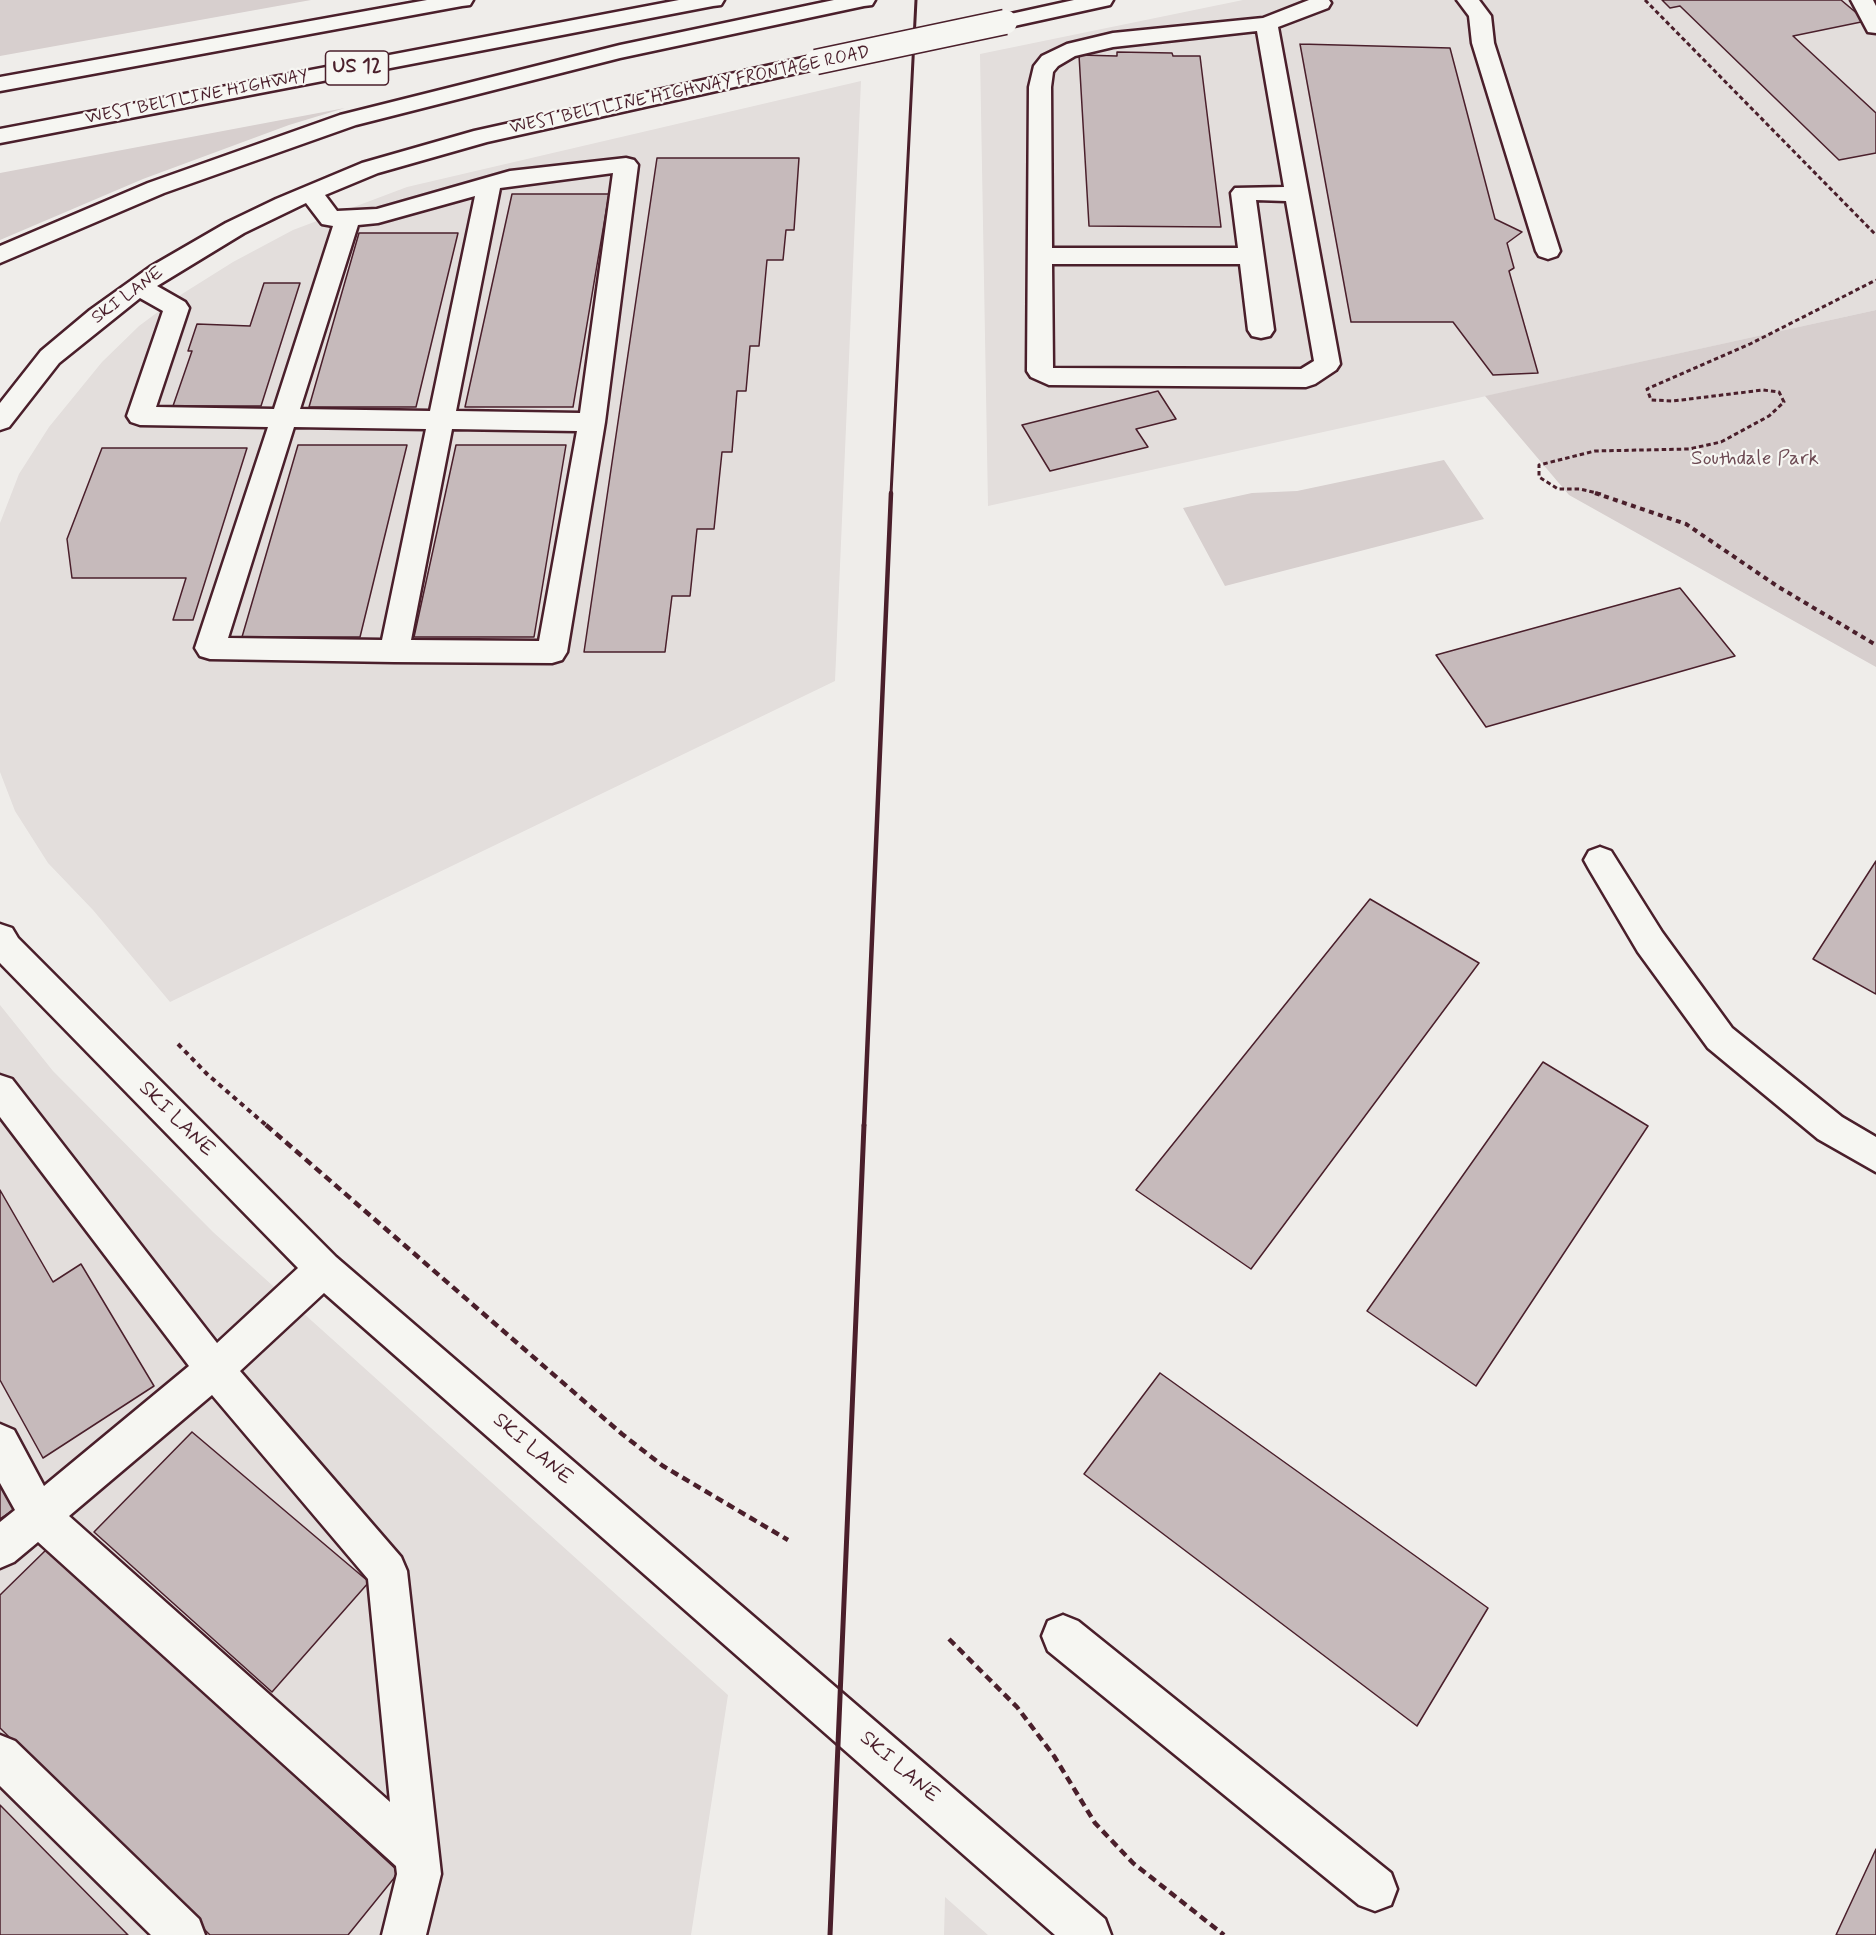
<!DOCTYPE html>
<style>
body{margin:0}
canvas{display:block;background:#efedea}
</style>
<canvas width="1876" height="1935"></canvas>
<script>
const ctx = document.querySelector('canvas').getContext('2d');
ctx.lineJoin = 'round';
function paint(path, color) {
  ctx.fillStyle = color;
  ctx.fill(path, 'evenodd');
}
function toPath(rows) {
  const path = new Path2D();
  for (const r of rows) {
    path.moveTo(r[0], r[1]);
    for (let i = 2; i < r.length; i += 2) path.lineTo(r[i], r[i + 1]);
  }
  return path;
}
function stroke(path, color, width, dash) {
  ctx.strokeStyle = color;
  ctx.lineWidth = width;
  ctx.lineCap = dash ? 'butt' : 'round';
  ctx.setLineDash(dash || []);
  ctx.stroke(path);
}
function drawText(font, color, halo, rows, align = 'center') {
  ctx.font = font + ' Mynerve,sans-serif';
  ctx.lineWidth = 4.5;
  ctx.setLineDash([]);
  ctx.textBaseline = 'middle';
  ctx.strokeStyle = halo;
  ctx.fillStyle = color;
  for (const [text, x, y, turn = 0] of rows) {
    ctx.save();
    ctx.translate(x, y);
    ctx.rotate((+turn || 0) * Math.PI / 180);
    ctx.textAlign = isNaN(turn) ? turn : align;
    if (halo) ctx.strokeText(text, 0, 0);
    ctx.fillText(text, 0, 0);
    ctx.restore();
  }
}
paint(toPath([
 [1243,0,1876,0,1876,310,988,506,980,54],
 [861,81,835,681,170,1002,93,910,48,863,15,811,0,772,0,523,19,474,49,427,102,362,139,326,182,294,233,262,293,230,407,187],
 [0,1005,53,1071,213,1232,728,1695,691,1935,0,1935],
 [945,1897,988,1935,944,1935]
]), '#e3dedc');
paint(toPath([
 [0,0,311,0,0,56],
 [345,108,289,125,143,179,0,240,0,173],
 [1876,310,1876,667,1569,495,1485,396],
 [1444,460,1484,519,1225,586,1183,508,1252,493,1297,491]
]), '#d7cfce');
const building = toPath([
 [1662,0,1841,0,1866,21,1793,36,1876,113,1876,153,1839,160,1680,6,1670,8,1662,0],
 [1300,44,1450,48,1495,219,1522,232,1507,243,1514,268,1509,271,1538,373,1493,375,1453,322,1351,322,1300,44],
 [1117,52,1172,53,1173,56,1200,56,1221,227,1089,226,1079,55,1117,56,1117,52],
 [657,158,799,158,794,230,786,230,783,260,767,260,759,346,750,346,746,391,737,391,732,452,722,452,714,529,697,529,690,596,672,596,665,652,584,652,657,158],
 [512,194,609,194,573,407,465,407,512,194],
 [359,233,458,233,416,407,309,407,359,233],
 [264,283,300,283,261,406,173,406,192,351,188,351,197,324,250,326,264,283],
 [1158,391,1176,419,1136,429,1148,447,1050,471,1022,425,1158,391],
 [298,445,407,445,360,637,242,637,298,445],
 [456,445,566,445,534,637,414,637,456,445],
 [102,448,247,448,193,620,173,620,186,578,72,578,67,539,102,448],
 [1680,588,1735,656,1486,727,1436,655,1680,588],
 [1876,861,1876,994,1813,959,1876,861],
 [1370,899,1479,963,1251,1269,1136,1190,1370,899],
 [1543,1062,1648,1126,1476,1386,1367,1311,1543,1062],
 [0,1190,53,1282,81,1264,154,1386,43,1458,0,1380,0,1190],
 [1160,1373,1488,1608,1417,1726,1084,1474,1160,1373],
 [192,1432,369,1582,272,1692,94,1532,192,1432],
 [0,1479,16,1508,0,1519,0,1479],
 [48,1548,399,1872,348,1935,210,1935,0,1728,0,1595,48,1548],
 [0,1805,128,1935,0,1935,0,1805],
 [1876,1849,1876,1935,1836,1935,1876,1849]
]);
paint(building, '#c6babb');
stroke(building, '#4a1f2b', 1.5);
const minor = toPath([
 [1074,0,1113,0,1110,5,1005,28,997,27,994,22,997,17,1074,0],
 [1309,0,1329,0,1331,3,1328,8,1278,27,1340,364,1336,370,1315,384,1306,387,1049,385,1031,377,1027,371,1029,87,1034,66,1042,56,1067,44,1113,33,1263,18,1309,0],
 [1257,31,1284,187,1235,188,1231,193,1238,248,1052,248,1051,87,1053,72,1058,66,1075,56,1113,47,1257,31],
 [1256,200,1286,201,1314,361,1301,369,1053,368,1052,264,1240,264,1248,330,1252,336,1261,338,1270,336,1274,330,1256,200],
 [1457,0,1479,0,1491,16,1494,43,1560,251,1557,256,1548,259,1539,256,1536,251,1472,43,1469,16,1457,0],
 [1851,0,1873,0,1876,6,1876,33,1868,32,1851,0],
 [816,55,824,57,827,62,824,67,487,142,378,173,325,195,337,211,377,209,510,171,626,158,634,160,638,165,605,422,567,652,562,660,552,663,394,662,210,659,200,656,195,648,268,427,140,425,131,422,127,416,163,311,140,298,59,363,9,427,0,430,0,403,41,351,90,310,150,267,226,223,276,199,362,163,474,131,816,55],
 [613,173,580,413,456,411,500,188,613,173],
 [475,196,430,411,300,409,358,225,378,223,475,196],
 [306,203,322,224,333,226,274,409,156,407,189,308,185,302,157,286,244,233,306,203],
 [294,427,426,429,382,640,228,638,294,427],
 [452,429,577,431,539,641,411,640,452,429],
 [1600,847,1611,851,1662,932,1732,1028,1842,1117,1876,1137,1876,1172,1818,1139,1708,1048,1638,952,1589,869,1584,860,1589,851,1600,847],
 [0,924,12,928,18,938,336,1257,1105,1919,1111,1935,1055,1935,324,1293,240,1371,401,1557,407,1571,441,1874,426,1935,382,1935,397,1874,396,1866,38,1542,14,1562,0,1568,0,1522,15,1510,0,1483,0,1424,14,1430,44,1486,189,1366,0,1117,0,1075,12,1079,217,1343,298,1268,0,963,0,924],
 [212,1395,368,1579,390,1802,69,1516,212,1395],
 [1063,1615,1078,1621,1391,1873,1397,1889,1391,1905,1375,1911,1359,1905,1048,1651,1042,1636,1048,1621,1063,1615],
 [0,1735,15,1741,199,1919,205,1935,151,1935,0,1786,0,1735]
]);
const highway = toPath([
 [427,0,473,0,470,5,462,6,0,91,0,77,427,0],
 [679,0,724,0,721,5,713,6,0,143,0,129,679,0],
 [834,0,875,0,872,5,864,6,620,58,356,125,164,193,0,263,0,246,148,183,340,115,620,45,834,0]
]);
stroke(minor, '#4a1f2b', 5);
stroke(highway, '#4a1f2b', 5);
stroke(toPath([
 [1645,0,1876,235],
 [1601,494,1580,489,1558,489,1539,477,1539,465,1595,451,1689,449,1721,442,1769,416,1784,402,1779,392,1763,390,1673,401,1651,400,1647,389,1750,344,1876,280]
]), '#4a1f2b', 3, [4.5, 3]);
stroke(toPath([
 [1595,493,1686,524,1777,586,1876,645],
 [178,1044,207,1074,267,1126]
]), '#4a1f2b', 4, [5, 4.5]);
stroke(toPath([
 [266,1125,622,1434,663,1466,788,1540],
 [949,1639,1017,1707,1054,1756,1095,1823,1133,1863,1224,1935]
]), '#4a1f2b', 4.5, [8, 5]);
paint(minor, '#f6f6f2');
paint(highway, '#f6f6f2');
stroke(toPath([
 [891,494,916,0]
]), '#4a1f2b', 3);
stroke(toPath([
 [864,1126,891,493]
]), '#4a1f2b', 4.5);
stroke(toPath([
 [830,1935,864,1125]
]), '#4a1f2b', 5);
const minorBridge = toPath([
 [816,62,1005,22]
]);
stroke(minorBridge, '#4a1f2b', 27, []);
stroke(minorBridge, '#f6f6f2', 24);
drawText('18px', '#4a1f2b', '#f6f6f2', [
 ["WEST BELTLINE HIGHWAY FRONTAGE ROAD",690,91,-12],
 ["WEST BELTLINE HIGHWAY",197,98,-11],
 ["SKI LANE",128,296,-36]
]);
for (const [x, y, w] of [
 [357,68,63]
]) {
  const box = new Path2D();
  box.roundRect(x - w / 2, y - 17, w, 34, 4.5);
  ctx.fillStyle = '#f6f6f2';
  ctx.fill(box);
  stroke(box, '#4a1f2b', 1.5);
}
drawText('bold 20px', '#4a1f2b', null, [
 ["US 12",357,68]
]);
drawText('21px', '#6d4b54', '#f6f6f2', [
 ["Southdale Park",1755,460]
]);
drawText('21px', '#4a1f2b', '#f6f6f2', [
 ["SKI LANE",176,1120,45],
 ["SKI LANE",532,1450,41],
 ["SKI LANE",899,1768,41]
]);
</script>
